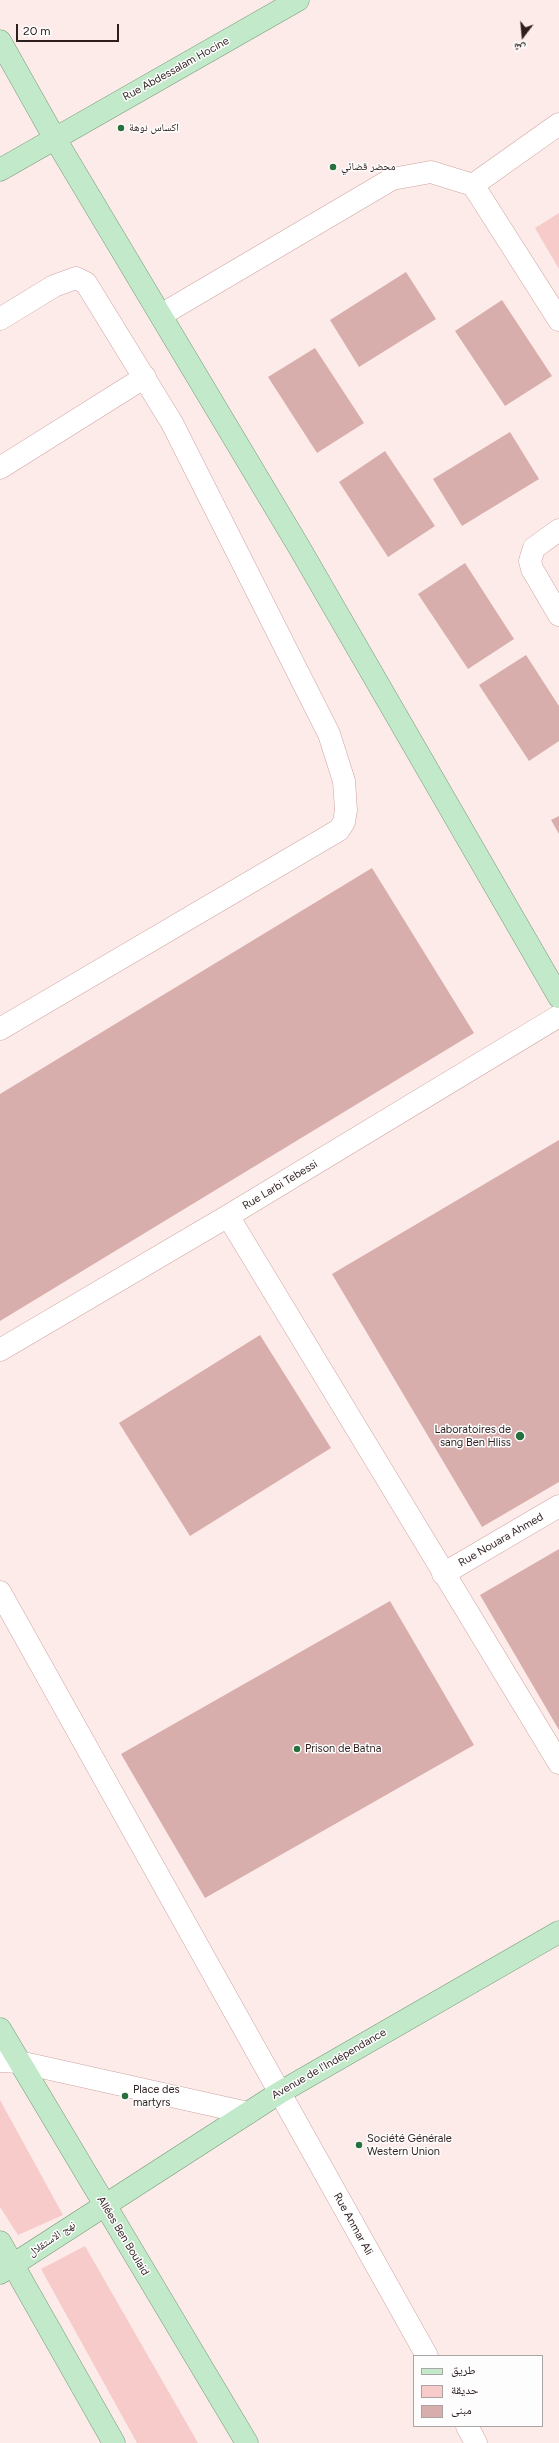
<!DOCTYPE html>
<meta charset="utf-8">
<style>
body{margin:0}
#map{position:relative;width:559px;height:2443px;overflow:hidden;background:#fdebea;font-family:Figtree,"Noto Naskh Arabic",sans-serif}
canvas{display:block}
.legend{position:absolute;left:413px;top:2355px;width:130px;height:72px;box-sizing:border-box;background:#fdfdfd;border:1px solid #aaa4a4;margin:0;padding:5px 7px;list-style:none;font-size:12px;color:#2e1f1e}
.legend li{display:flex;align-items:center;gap:8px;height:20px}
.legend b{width:20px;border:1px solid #aaa4a4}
.north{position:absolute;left:503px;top:16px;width:40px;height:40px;-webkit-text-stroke:3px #fdfdfd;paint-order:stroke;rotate:196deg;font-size:11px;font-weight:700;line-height:16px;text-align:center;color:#2e1f1e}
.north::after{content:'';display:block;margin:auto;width:14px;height:18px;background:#2e1f1e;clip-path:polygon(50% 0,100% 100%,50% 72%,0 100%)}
.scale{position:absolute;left:16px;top:24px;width:103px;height:18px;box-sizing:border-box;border:2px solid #2e1f1e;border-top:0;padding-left:5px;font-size:12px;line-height:14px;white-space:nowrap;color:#2e1f1e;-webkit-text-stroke:3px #fdfdfd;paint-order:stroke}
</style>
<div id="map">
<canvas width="559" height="2443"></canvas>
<ul class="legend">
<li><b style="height:5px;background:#c2eaca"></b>طريق</li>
<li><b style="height:11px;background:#f6cbca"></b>حديقة</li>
<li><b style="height:11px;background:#d8aeac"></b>مبنى</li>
</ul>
<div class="north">ش</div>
<div class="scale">20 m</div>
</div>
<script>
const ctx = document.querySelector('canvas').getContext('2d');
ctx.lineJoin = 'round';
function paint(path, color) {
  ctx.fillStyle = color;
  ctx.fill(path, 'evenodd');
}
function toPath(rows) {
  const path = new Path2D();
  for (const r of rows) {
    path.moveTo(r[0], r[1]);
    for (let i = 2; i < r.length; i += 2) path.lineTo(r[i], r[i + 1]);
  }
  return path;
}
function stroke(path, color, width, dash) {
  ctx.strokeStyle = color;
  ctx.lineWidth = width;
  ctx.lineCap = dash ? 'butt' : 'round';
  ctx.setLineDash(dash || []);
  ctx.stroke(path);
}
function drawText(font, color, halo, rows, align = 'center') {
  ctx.font = font + ' Figtree,"Noto Naskh Arabic",sans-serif';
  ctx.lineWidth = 3;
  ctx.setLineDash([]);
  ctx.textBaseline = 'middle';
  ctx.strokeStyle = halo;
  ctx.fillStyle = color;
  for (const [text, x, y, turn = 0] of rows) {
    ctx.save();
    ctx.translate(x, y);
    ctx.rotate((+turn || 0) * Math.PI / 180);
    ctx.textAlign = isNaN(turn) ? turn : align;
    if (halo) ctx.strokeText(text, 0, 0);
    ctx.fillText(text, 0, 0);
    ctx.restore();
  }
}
paint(toPath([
 [559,213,559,269,535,228],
 [0,2100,63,2215,18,2235,0,2207],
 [85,2246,198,2443,137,2443,41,2269]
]), '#f6cbca');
paint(toPath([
 [406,272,436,319,359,367,330,320],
 [502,300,552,376,505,406,455,331],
 [315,348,364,423,317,453,268,377],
 [510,432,539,479,462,526,433,479],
 [385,451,435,526,388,557,339,482],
 [465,563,514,639,468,669,418,594],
 [526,655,559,706,559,741,529,761,479,685],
 [559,816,559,834,551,820],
 [372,868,474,1033,0,1321,0,1094],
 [559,1140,559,1482,482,1527,332,1274],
 [260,1335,331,1448,190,1536,119,1423],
 [559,1549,559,1730,480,1595],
 [390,1601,474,1745,205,1898,121,1754]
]), '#d8aeac');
const minor = toPath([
 [559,124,473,185,559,320],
 [161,315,392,179,431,172,473,185],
 [0,319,54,286,76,278,86,283,172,423,329,734,344,781,346,810,344,822,339,830,0,1029],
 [0,468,145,377],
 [559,530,534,548,530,561,532,569,559,615],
 [228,1216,559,1763],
 [0,1350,228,1216,559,1016],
 [443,1574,559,1506],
 [0,1592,427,2356],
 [0,2061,19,2062,248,2113],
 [467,2426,476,2443]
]);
const major = toPath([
 [0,41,54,137,299,547,559,997],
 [0,170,298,0],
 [0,2029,247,2443],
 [0,2242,114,2443],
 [0,2273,279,2093,559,1932]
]);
stroke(minor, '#cda4a2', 23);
stroke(major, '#749a77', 23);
stroke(minor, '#fff', 22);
stroke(major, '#c2eaca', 22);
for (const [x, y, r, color] of [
 [121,128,4,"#28713e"],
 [333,167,4,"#28713e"],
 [520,1436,5,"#28713e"],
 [297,1749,4,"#28713e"],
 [125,2096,4,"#28713e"],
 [359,2145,4,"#28713e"]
]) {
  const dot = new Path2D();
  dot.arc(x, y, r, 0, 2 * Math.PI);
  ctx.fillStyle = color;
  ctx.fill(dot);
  stroke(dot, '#fdfdfd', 1.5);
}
drawText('11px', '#2e1f1e', '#fdfdfd', [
 ["Rue Abdessalam Hocine",176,69,-29],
 ["Rue Larbi Tebessi",280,1185,-31],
 ["Rue Nouara Ahmed",501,1540,-30],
 ["Avenue de l'Indépendance",329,2064,-30],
 ["Rue Anmar Ali",353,2224,61],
 ["Allées Ben Boulaid",123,2236,59],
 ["نهج الاستقلال",52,2239,-34]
]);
drawText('11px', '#2e1f1e', '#fdfdfd', [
 ["اكساس نوهة",129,128],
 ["محضر قضائي",341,167],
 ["Laboratoires de",511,1430,"right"],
 ["sang Ben Hliss",511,1443,"right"],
 ["Prison de Batna",305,1749],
 ["Place des",133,2090],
 ["martyrs",133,2103],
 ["Société Générale",367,2139],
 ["Western Union",367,2152]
], 'left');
</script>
